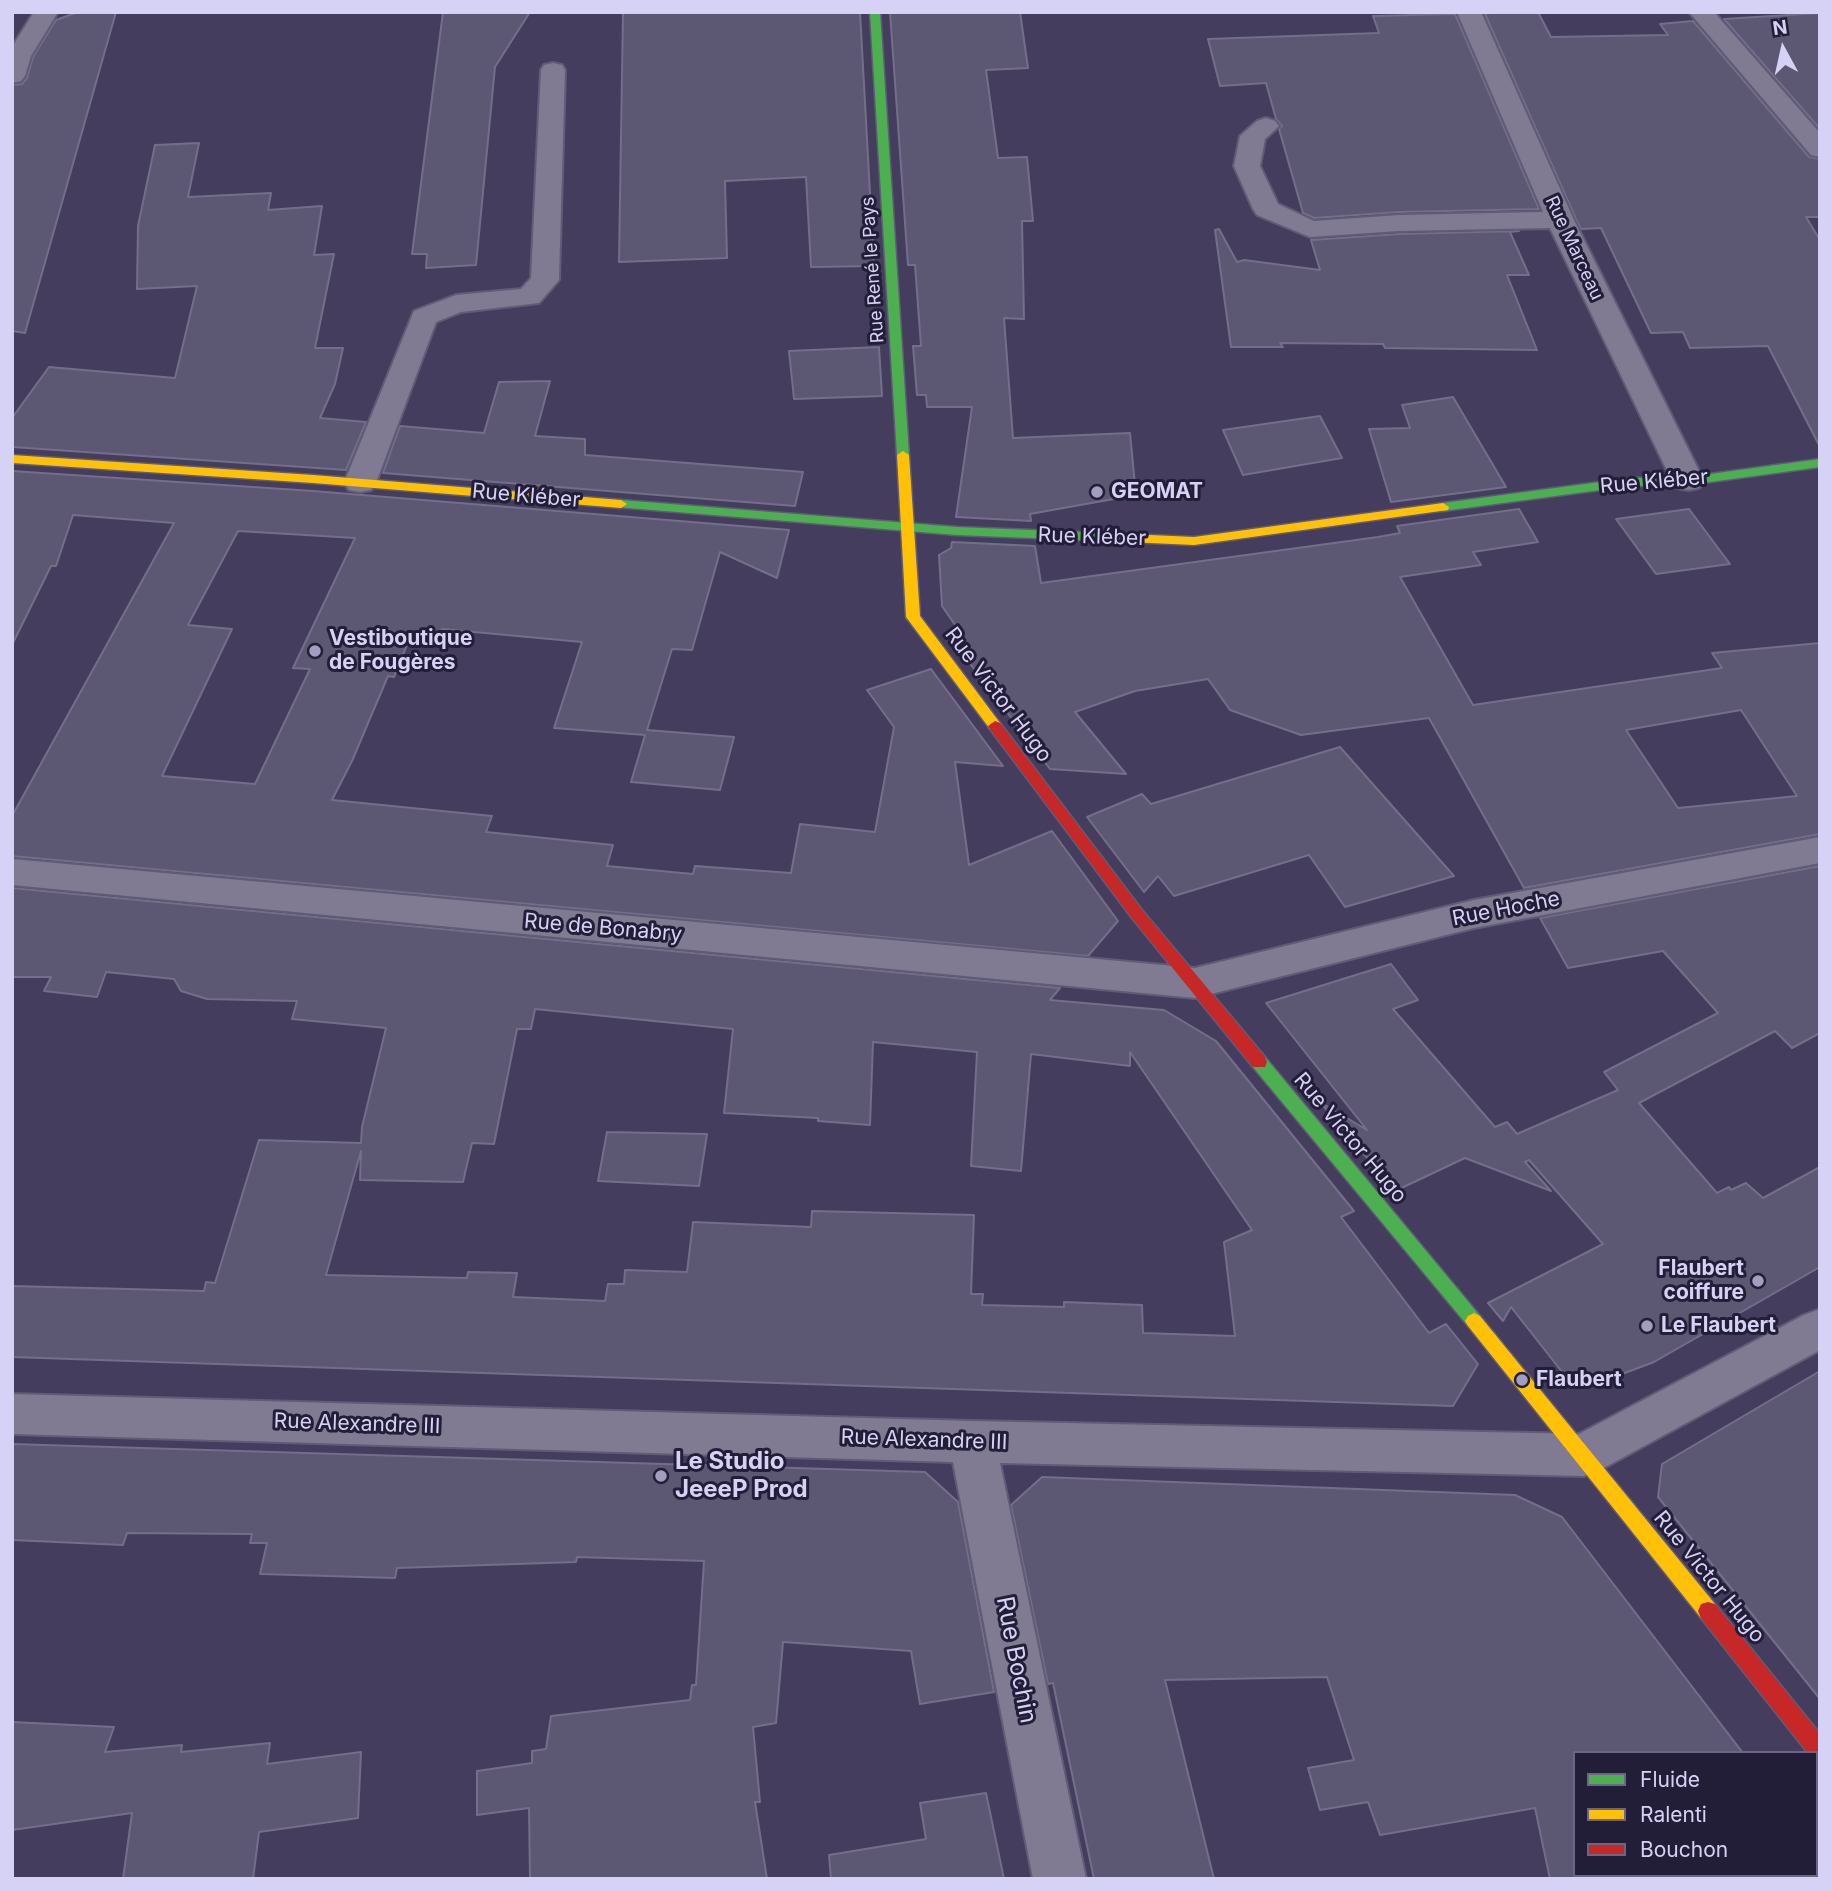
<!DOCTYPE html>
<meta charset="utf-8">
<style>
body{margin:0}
#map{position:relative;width:1832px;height:1891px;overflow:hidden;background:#443d5d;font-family:Inter,sans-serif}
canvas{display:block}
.frame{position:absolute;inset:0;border:14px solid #d6d2f5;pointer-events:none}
.legend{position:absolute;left:1573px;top:1751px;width:245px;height:126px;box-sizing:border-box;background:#231e38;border:2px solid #6b6684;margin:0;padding:9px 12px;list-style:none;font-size:21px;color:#d6d2f5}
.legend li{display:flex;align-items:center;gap:14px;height:35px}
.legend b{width:35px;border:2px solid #6b6684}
.north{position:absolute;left:1748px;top:14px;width:70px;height:70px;-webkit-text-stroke:5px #231e38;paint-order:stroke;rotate:352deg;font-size:19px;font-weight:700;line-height:28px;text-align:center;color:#d6d2f5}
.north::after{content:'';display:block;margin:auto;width:24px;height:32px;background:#d6d2f5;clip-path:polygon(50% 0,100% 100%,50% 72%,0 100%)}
</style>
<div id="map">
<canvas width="1832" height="1891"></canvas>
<div class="frame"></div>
<ul class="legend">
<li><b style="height:9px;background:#4caf50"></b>Fluide</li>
<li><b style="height:9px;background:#ffc107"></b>Ralenti</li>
<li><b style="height:9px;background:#c62828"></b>Bouchon</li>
</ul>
<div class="north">N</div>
</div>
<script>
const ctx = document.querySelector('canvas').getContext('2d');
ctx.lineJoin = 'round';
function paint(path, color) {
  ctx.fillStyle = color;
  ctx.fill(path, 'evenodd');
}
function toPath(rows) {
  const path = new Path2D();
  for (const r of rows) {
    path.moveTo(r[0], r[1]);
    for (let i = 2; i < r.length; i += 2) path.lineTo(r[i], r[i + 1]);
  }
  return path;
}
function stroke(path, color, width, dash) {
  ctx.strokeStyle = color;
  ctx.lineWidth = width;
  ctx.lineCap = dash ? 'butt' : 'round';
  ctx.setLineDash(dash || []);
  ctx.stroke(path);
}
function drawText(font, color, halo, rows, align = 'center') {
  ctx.font = font + ' Inter,sans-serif';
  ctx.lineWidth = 6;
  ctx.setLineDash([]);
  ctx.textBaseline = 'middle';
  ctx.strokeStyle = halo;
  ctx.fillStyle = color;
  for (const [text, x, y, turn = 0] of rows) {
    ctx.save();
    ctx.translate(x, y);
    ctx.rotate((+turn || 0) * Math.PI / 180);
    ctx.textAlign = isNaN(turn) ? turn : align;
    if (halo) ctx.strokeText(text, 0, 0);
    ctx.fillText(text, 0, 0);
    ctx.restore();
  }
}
const building = toPath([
 [78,12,116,12,25,333,12,331,12,85,22,84,27,78,33,57,56,20,78,12],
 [443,12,530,12,495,67,476,265,426,268,427,254,412,254,443,12],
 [623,12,860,12,874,266,811,267,806,177,725,181,727,258,619,262,623,12],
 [890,12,1020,12,1028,68,986,70,998,158,1027,157,1033,221,1022,221,1024,319,1004,318,1013,438,1130,433,1136,495,1030,514,1031,521,956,517,972,407,927,407,926,395,917,395,913,346,921,346,915,265,908,265,890,12],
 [1493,12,1538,12,1551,37,1668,35,1660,24,1693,21,1809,157,1820,159,1820,217,1806,217,1820,240,1820,447,1768,346,1690,348,1683,332,1651,333,1601,228,1581,229,1576,219,1485,14,1493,12],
 [1820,13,1820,129,1724,19,1820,13],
 [1455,14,1539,209,1399,212,1314,218,1303,213,1279,129,1282,126,1276,119,1266,83,1220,86,1208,39,1379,33,1373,16,1455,14],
 [199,143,188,197,271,193,268,210,322,206,314,255,334,254,315,348,343,348,335,384,320,418,366,422,346,470,12,447,12,418,49,367,175,378,197,286,137,289,138,226,155,145,199,143],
 [1219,229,1237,262,1244,260,1320,270,1311,240,1399,234,1519,231,1510,232,1529,275,1507,275,1537,350,1385,348,1383,344,1280,343,1283,347,1231,347,1215,230,1219,229],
 [879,347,882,396,794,399,789,351,879,347],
 [550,381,535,436,585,439,585,455,803,472,795,506,383,473,400,426,484,433,499,382,550,381],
 [1453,397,1506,487,1391,502,1369,429,1410,428,1402,405,1453,397],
 [1320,416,1342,458,1243,475,1223,430,1320,416],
 [12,471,313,491,789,530,777,578,720,552,692,650,672,649,647,730,734,737,720,790,631,782,645,735,554,728,582,642,442,629,437,641,409,640,394,677,388,676,352,761,332,800,492,816,486,832,613,845,607,866,693,874,695,866,791,873,800,824,875,832,894,727,867,690,931,669,1003,766,955,762,969,865,1052,831,1118,921,1088,956,12,856,12,816,174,523,73,515,56,566,51,566,12,645,12,471],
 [238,531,355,538,293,668,310,669,255,784,162,776,232,629,188,625,238,531],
 [1519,509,1538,542,1473,552,1481,565,1400,577,1473,705,1722,668,1712,653,1820,643,1820,834,1524,888,1429,718,1301,735,1230,710,1208,679,1135,691,1075,712,1126,774,1050,769,965,657,975,654,942,606,939,555,951,548,952,542,1035,546,1041,583,1378,537,1400,533,1397,526,1519,509],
 [1741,710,1797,796,1678,808,1626,730,1741,710],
 [1689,509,1730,564,1656,574,1616,519,1689,509],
 [1340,747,1454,876,1345,907,1309,855,1174,896,1158,876,1144,892,1087,817,1142,794,1151,804,1340,747],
 [1820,866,1820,1033,1792,1048,1775,1031,1639,1103,1717,1193,1729,1187,1731,1190,1746,1183,1763,1198,1820,1167,1820,1267,1654,1362,1598,1383,1566,1377,1511,1307,1503,1321,1488,1303,1603,1244,1529,1160,1525,1162,1551,1191,1465,1158,1395,1191,1320,1102,1367,1130,1266,1003,1391,964,1418,1000,1393,1009,1495,1127,1507,1122,1517,1134,1618,1090,1604,1072,1718,1013,1663,951,1568,968,1540,918,1820,866],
 [12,888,1060,988,1050,1000,1164,1010,1216,1041,1354,1211,1341,1217,1429,1333,1446,1324,1478,1364,1453,1406,12,1357,12,1286,204,1291,206,1282,215,1283,259,1140,361,1143,362,1127,386,1028,292,1019,297,1001,207,999,181,991,174,979,106,972,97,997,44,991,51,977,12,977,12,888],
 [535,1009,733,1029,724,1113,818,1118,818,1121,870,1125,873,1042,977,1052,971,1166,1021,1171,1031,1054,1130,1066,1130,1052,1252,1230,1224,1242,1235,1336,1143,1333,1142,1305,1064,1302,1064,1307,982,1305,983,1294,971,1294,974,1215,812,1211,811,1227,693,1222,687,1272,625,1270,624,1284,608,1284,605,1301,513,1297,517,1273,468,1272,467,1278,326,1275,361,1151,360,1180,463,1182,472,1143,494,1144,517,1029,531,1029,535,1009],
 [607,1132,707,1134,699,1186,598,1181,607,1132],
 [1820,1371,1820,1699,1658,1497,1662,1464,1820,1371],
 [12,1444,925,1472,958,1502,994,1692,920,1704,911,1651,783,1642,776,1723,753,1727,760,1802,755,1802,767,1879,530,1879,529,1808,477,1815,477,1771,532,1763,532,1751,546,1749,551,1716,690,1700,692,1685,696,1685,704,1561,577,1557,576,1562,397,1568,395,1578,260,1574,267,1543,250,1543,252,1534,127,1533,123,1545,12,1540,12,1444],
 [1042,1477,1515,1495,1562,1517,1743,1753,1575,1753,1575,1879,1550,1879,1535,1808,1380,1835,1368,1802,1320,1810,1308,1768,1354,1760,1327,1677,1165,1680,1214,1879,1094,1879,1053,1683,1048,1684,1011,1505,1042,1477],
 [12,1722,114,1727,105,1752,182,1745,181,1752,270,1743,267,1764,361,1752,358,1818,259,1832,253,1879,123,1879,132,1813,12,1830,12,1722],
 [986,1793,1004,1879,831,1879,829,1855,926,1839,920,1803,986,1793]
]);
paint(building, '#5c5772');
stroke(building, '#746e8a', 2);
const street = toPath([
 [34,12,58,12,31,56,25,76,21,81,12,83,12,47,34,12],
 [1457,12,1481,12,1574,220,1704,481,1699,488,1688,490,1677,488,1672,481,1550,228,1399,231,1310,237,1257,215,1253,209,1234,166,1240,136,1257,121,1266,118,1275,121,1279,126,1265,139,1260,166,1278,204,1314,221,1399,215,1543,212,1457,12],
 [1689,12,1714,12,1820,133,1820,157,1811,155,1689,12],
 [553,63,562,65,565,70,559,280,539,303,461,312,436,322,376,483,371,490,360,492,349,490,344,483,414,311,456,295,521,289,531,278,541,70,544,65,553,63],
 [1820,837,1820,863,1474,928,1195,998,12,885,12,859,1195,968,1474,900,1820,837],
 [1820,1309,1820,1350,1600,1470,1584,1476,1000,1463,1086,1879,1033,1879,953,1462,12,1434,12,1394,972,1421,1579,1434,1804,1315,1820,1309]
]);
const fast = toPath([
 [870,12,880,12,909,455,903,459,897,455,870,12],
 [1820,459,1820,467,1688,485,1630,486,1443,511,1437,507,1443,503,1630,478,1688,477,1820,459],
 [621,500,957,527,1106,533,1113,537,1106,541,957,535,616,507,616,501,621,500],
 [1259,1056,1265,1057,1480,1316,1483,1321,1480,1326,1474,1329,1468,1326,1253,1067,1251,1062,1253,1057,1259,1056]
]);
const slow = toPath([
 [903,451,909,455,920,616,1000,723,1002,726,1000,729,990,729,906,617,897,455,903,451],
 [12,455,313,475,621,500,627,504,621,508,313,483,12,463,12,455],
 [1443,503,1449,507,1448,510,1194,545,1106,541,1099,537,1106,533,1194,537,1443,503],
 [1474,1313,1480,1316,1715,1604,1718,1611,1715,1618,1708,1620,1701,1618,1468,1326,1465,1321,1468,1316,1474,1313]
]);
const jam = toPath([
 [995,721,1000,723,1142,910,1265,1057,1267,1062,1265,1067,1253,1067,1132,918,990,729,988,726,995,721],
 [1708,1602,1715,1604,1820,1734,1820,1761,1816,1760,1816,1753,1808,1753,1701,1618,1698,1611,1701,1604,1708,1602]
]);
stroke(street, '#605b76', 4);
stroke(fast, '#605b76', 3);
stroke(slow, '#605b76', 3);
stroke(jam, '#605b76', 3);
paint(street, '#807b93');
paint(fast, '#4caf50');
paint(slow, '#ffc107');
paint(jam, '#c62828');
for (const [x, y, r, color] of [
 [1097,492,7,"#a39ec0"],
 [315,651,7,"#a39ec0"],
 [1758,1281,7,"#a39ec0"],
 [1647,1326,7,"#a39ec0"],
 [1522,1380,7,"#a39ec0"],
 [661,1476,7,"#a39ec0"]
]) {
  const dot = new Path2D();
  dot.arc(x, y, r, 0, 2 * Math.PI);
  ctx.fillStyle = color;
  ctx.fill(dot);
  stroke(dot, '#231e38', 2.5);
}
drawText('18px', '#d6d2f5', '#231e38', [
 ["Rue Marceau",1574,248,65],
 ["Rue René le Pays",873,270,-94]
]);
drawText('21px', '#d6d2f5', '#231e38', [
 ["Rue Kléber",1654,482,-5],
 ["Rue Kléber",526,496,5],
 ["Rue Kléber",1092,537,2],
 ["Rue Victor Hugo",998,695,53],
 ["Rue Hoche",1506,909,-11],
 ["Rue de Bonabry",603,928,5],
 ["Rue Victor Hugo",1350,1138,50],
 ["Rue Alexandre III",357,1424,2],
 ["Rue Alexandre III",924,1440,2],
 ["Rue Victor Hugo",1709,1577,51]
]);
drawText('bold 21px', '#d6d2f5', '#231e38', [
 ["GEOMAT",1111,492],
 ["Vestiboutique",329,639],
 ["de Fougères",329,663],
 ["Flaubert",1744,1269,"right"],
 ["coiffure",1744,1293,"right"],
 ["Le Flaubert",1661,1326],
 ["Flaubert",1536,1380]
], 'left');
drawText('bold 24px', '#d6d2f5', '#231e38', [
 ["Le Studio",675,1462],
 ["JeeeP Prod",675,1490]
], 'left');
drawText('24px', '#d6d2f5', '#231e38', [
 ["Rue Bochin",1016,1660,79]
]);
</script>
